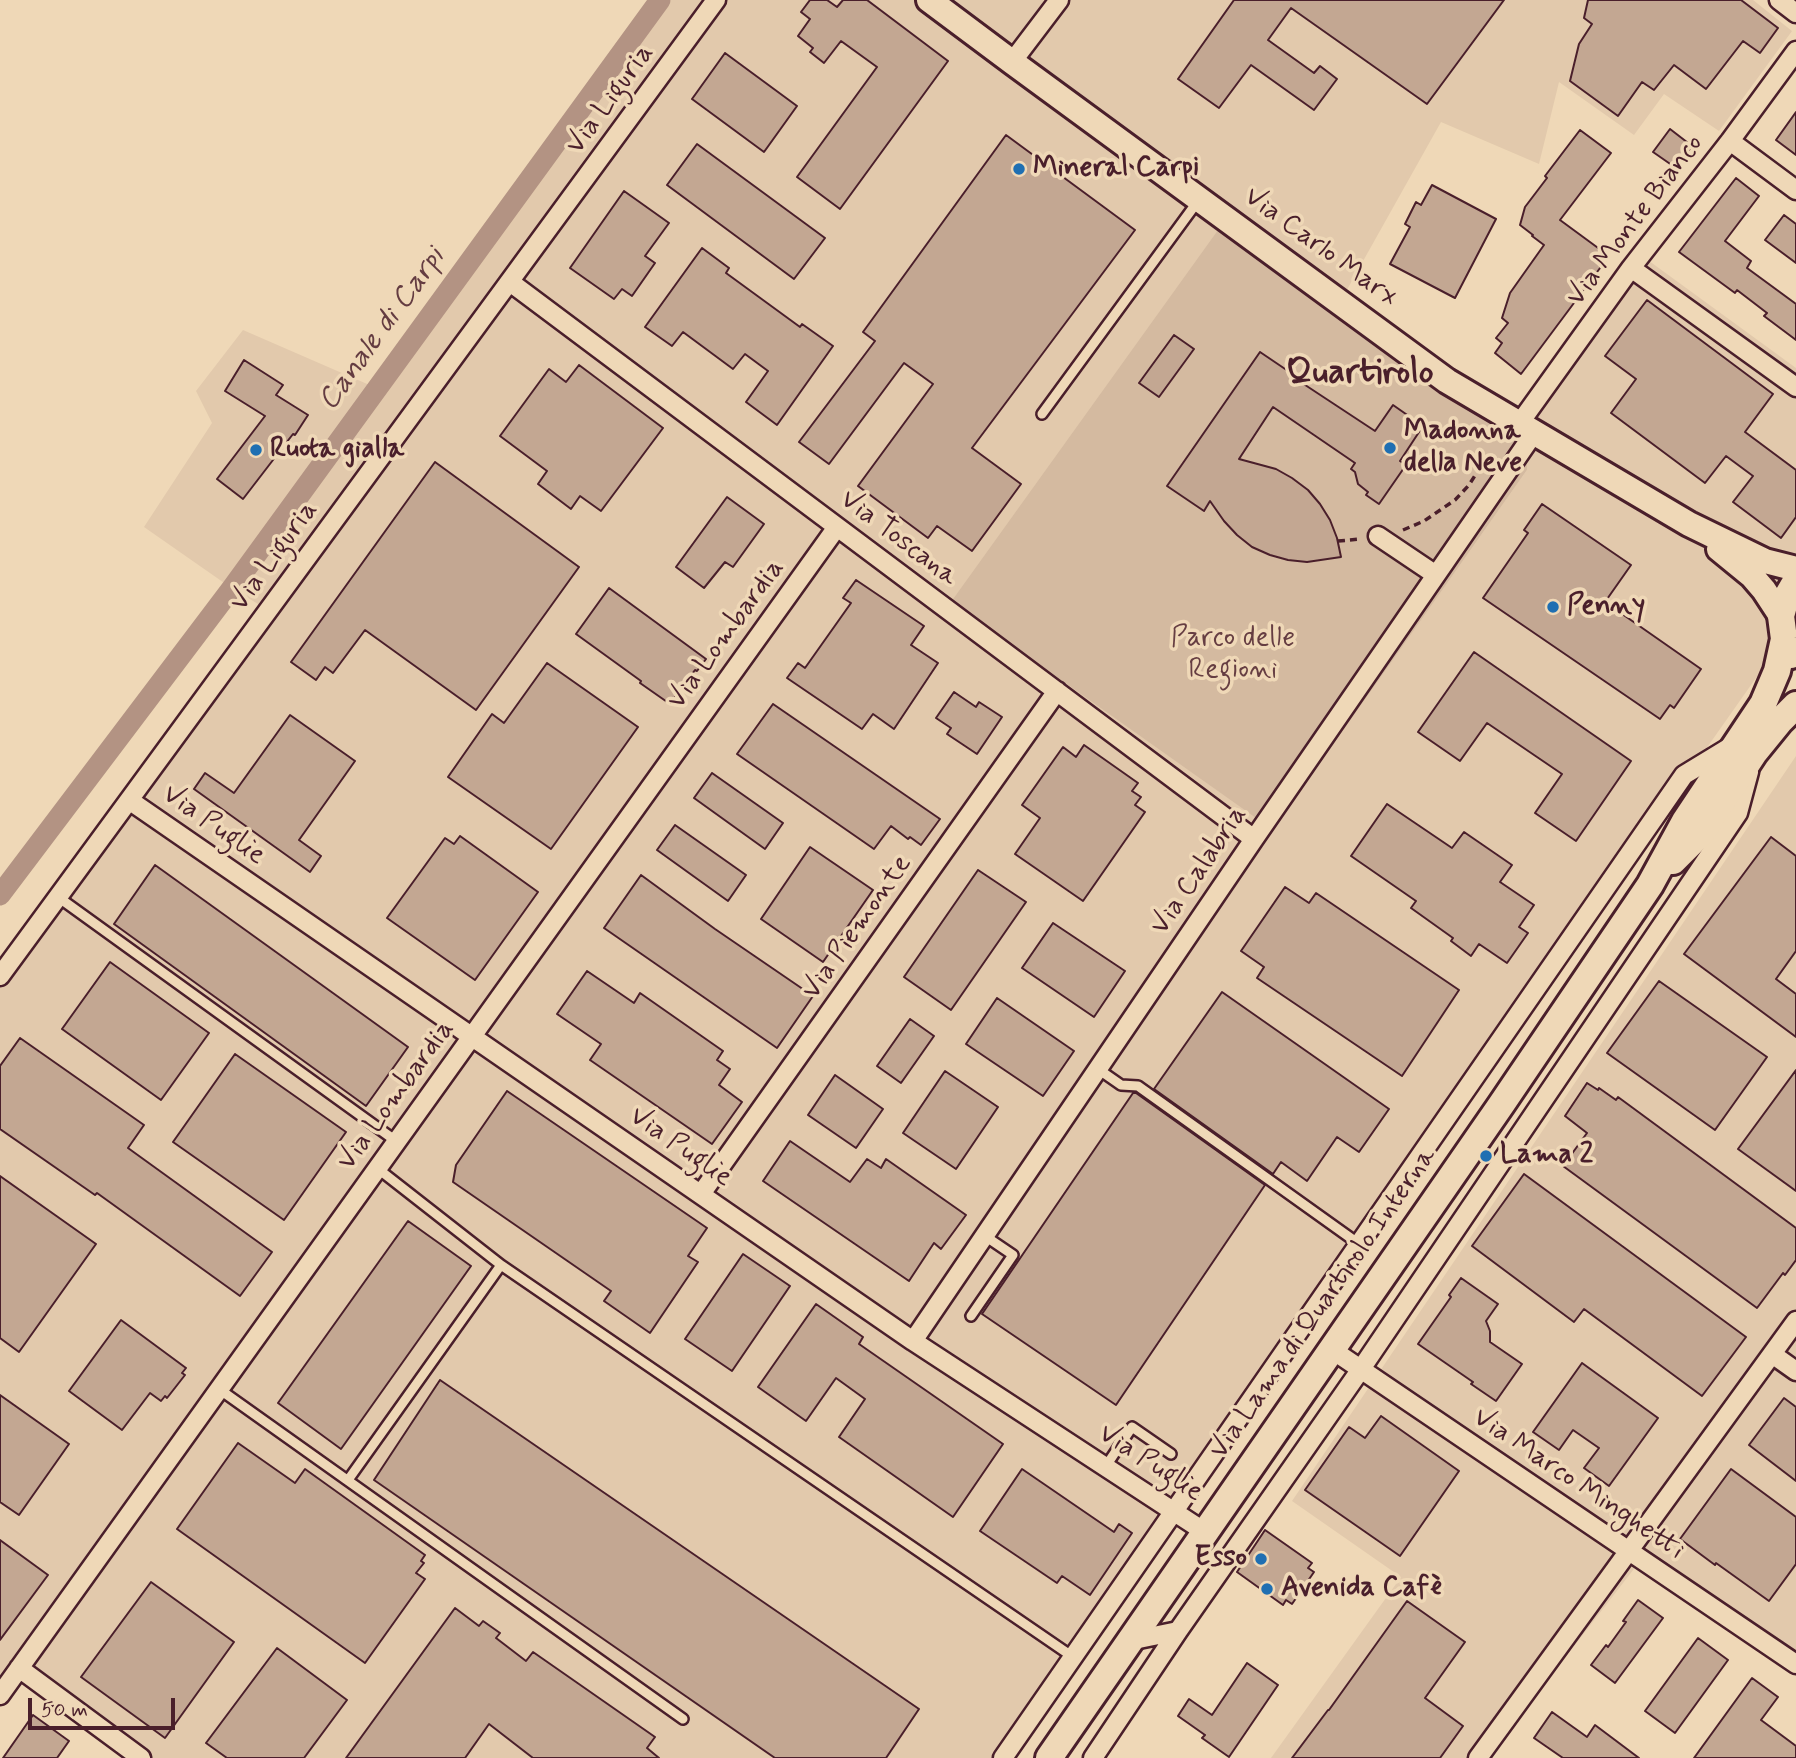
<!DOCTYPE html>
<meta charset="utf-8">
<style>
body{margin:0}
#map{position:relative;width:1796px;height:1758px;overflow:hidden;background:#efd8b7;font-family:Mynerve,sans-serif}
canvas{display:block}
.scale{position:absolute;left:28px;top:1698px;width:147px;height:32px;box-sizing:border-box;border:4px solid #4a1f2b;border-top:0;padding-left:9px;font-size:21px;line-height:24px;white-space:nowrap;color:#4a1f2b;-webkit-text-stroke:5px #efd8b7;paint-order:stroke}
</style>
<div id="map">
<canvas width="1796" height="1758"></canvas>
<div class="scale">50 m</div>
</div>
<script>
const ctx = document.querySelector('canvas').getContext('2d');
ctx.lineJoin = 'round';
function paint(path, color) {
  ctx.fillStyle = color;
  ctx.fill(path, 'evenodd');
}
function toPath(rows) {
  const path = new Path2D();
  for (const r of rows) {
    path.moveTo(r[0], r[1]);
    for (let i = 2; i < r.length; i += 2) path.lineTo(r[i], r[i + 1]);
  }
  return path;
}
function stroke(path, color, width, dash) {
  ctx.strokeStyle = color;
  ctx.lineWidth = width;
  ctx.lineCap = dash ? 'butt' : 'round';
  ctx.setLineDash(dash || []);
  ctx.stroke(path);
}
function drawText(font, color, halo, rows, align = 'center') {
  ctx.font = font + ' Mynerve,sans-serif';
  ctx.lineWidth = 7;
  ctx.setLineDash([]);
  ctx.textBaseline = 'middle';
  ctx.strokeStyle = halo;
  ctx.fillStyle = color;
  for (const [text, x, y, turn = 0] of rows) {
    ctx.save();
    ctx.translate(x, y);
    ctx.rotate((+turn || 0) * Math.PI / 180);
    ctx.textAlign = isNaN(turn) ? turn : align;
    if (halo) ctx.strokeText(text, 0, 0);
    ctx.fillText(text, 0, 0);
    ctx.restore();
  }
}
paint(toPath([
 [671,0,1753,0,1792,31,1719,131,1664,94,1634,135,1559,82,1539,164,1441,122,1344,295,1273,830,1527,470,1526,422,1645,258,1796,368,1796,621,1421,1154,998,1758,143,1758,21,1671,0,1702,0,965,263,607,230,587,144,527,212,423,196,391,243,330,381,390],
 [1796,756,1796,1662,1637,1565,1487,1758,1271,1758,1401,1577,1292,1501]
]), '#e2c9ac');
paint(toPath([
 [1231,212,1344,295,1526,422,1527,470,1273,830,951,602]
]), '#d4baa0');
stroke(toPath([
 [0,895,232,588,660,0]
]), '#b39383', 21);
const building = toPath([
 [810,0,827,0,837,7,843,0,867,0,948,61,840,209,797,177,877,67,841,41,824,63,810,52,813,48,798,36,810,19,801,12,810,0],
 [1234,0,1504,0,1427,104,1291,8,1268,40,1314,73,1320,66,1337,79,1314,110,1251,65,1219,108,1178,79,1234,0],
 [1588,0,1741,0,1778,28,1760,53,1743,41,1706,89,1674,65,1654,90,1642,82,1618,116,1570,81,1579,44,1592,24,1584,18,1588,0],
 [725,53,797,106,764,152,692,99,725,53],
 [1796,112,1796,155,1776,140,1796,112],
 [1670,129,1692,146,1676,168,1653,152,1670,129],
 [1580,130,1611,153,1560,220,1609,256,1521,374,1495,353,1502,343,1496,338,1508,323,1502,318,1510,293,1544,245,1532,236,1533,235,1520,225,1525,207,1547,178,1545,176,1580,130],
 [1006,135,1135,230,972,448,1021,484,972,551,937,526,928,538,858,486,933,384,904,363,829,464,799,442,875,341,863,332,1006,135],
 [697,144,825,238,794,279,667,185,697,144],
 [1736,178,1759,196,1725,241,1751,261,1747,268,1796,304,1796,340,1764,316,1767,313,1737,290,1735,293,1679,252,1736,178],
 [1432,185,1496,219,1455,298,1390,264,1410,227,1405,224,1416,202,1421,205,1432,185],
 [624,191,669,223,645,256,655,263,632,296,622,289,614,299,570,268,624,191],
 [1784,215,1796,224,1796,263,1765,240,1784,215],
 [702,248,729,268,726,273,800,327,802,324,833,346,777,425,746,402,768,371,745,354,733,369,683,332,672,346,645,327,702,248],
 [1647,300,1773,394,1745,432,1796,470,1796,517,1781,538,1733,502,1753,476,1726,456,1705,483,1611,413,1636,379,1605,356,1647,300],
 [1174,335,1194,349,1159,397,1139,383,1174,335],
 [1260,352,1294,375,1293,377,1375,431,1393,405,1423,426,1400,461,1406,465,1379,504,1366,495,1368,492,1358,484,1355,472,1351,469,1355,463,1273,407,1239,459,1276,469,1292,478,1308,490,1320,504,1330,520,1337,538,1341,557,1307,562,1288,560,1270,555,1252,547,1237,535,1224,521,1210,501,1204,511,1167,486,1260,352],
 [244,360,283,385,276,395,308,415,295,435,293,434,243,499,217,479,265,416,225,391,244,360],
 [579,365,663,428,601,511,580,496,571,509,538,484,547,471,500,436,549,369,566,382,579,365],
 [435,462,579,567,476,710,365,630,333,673,325,667,316,680,291,662,435,462],
 [727,497,764,524,733,567,725,562,704,588,676,567,727,497],
 [1542,504,1631,565,1605,602,1701,669,1674,708,1670,705,1660,719,1483,598,1528,533,1524,530,1542,504],
 [856,580,924,626,911,645,938,663,894,729,873,714,862,729,787,678,798,663,805,668,851,603,843,598,856,580],
 [609,588,706,659,697,671,695,670,670,704,640,683,641,681,576,634,609,588],
 [1474,652,1631,761,1576,841,1535,813,1562,774,1487,723,1460,761,1418,732,1474,652],
 [547,663,638,727,551,849,448,777,492,714,504,723,547,663],
 [954,692,976,707,979,702,1002,717,977,754,947,734,951,728,936,718,954,692],
 [773,704,940,819,921,845,910,837,908,839,891,826,874,849,737,754,773,704],
 [290,715,355,761,299,840,321,856,310,872,194,789,205,773,234,793,290,715],
 [1084,745,1138,783,1132,791,1141,797,1135,805,1145,812,1083,901,1015,854,1040,818,1022,805,1063,747,1076,757,1084,745],
 [712,773,783,823,765,849,694,798,712,773],
 [1387,804,1452,848,1464,832,1512,865,1500,882,1534,905,1519,927,1528,933,1507,963,1479,944,1471,956,1451,941,1453,938,1411,908,1416,901,1351,856,1387,804],
 [675,825,746,875,728,901,657,850,675,825],
 [460,836,538,892,475,980,387,918,445,838,454,844,460,836],
 [1771,837,1796,856,1796,951,1776,979,1796,994,1796,1037,1684,954,1771,837],
 [810,847,873,890,823,962,761,919,810,847],
 [155,865,408,1047,366,1106,114,924,155,865],
 [978,870,1026,902,951,1010,904,977,978,870],
 [641,875,715,929,813,996,777,1048,604,928,641,875],
 [1285,887,1309,903,1316,893,1459,990,1402,1076,1257,978,1264,967,1241,951,1285,887],
 [1053,923,1125,971,1094,1017,1022,968,1053,923],
 [110,962,209,1033,161,1100,62,1029,110,962],
 [587,971,634,1003,640,993,723,1051,717,1060,730,1069,719,1085,742,1102,712,1144,590,1060,601,1044,557,1014,587,971],
 [1659,981,1767,1057,1715,1130,1607,1053,1659,981],
 [1222,992,1389,1109,1359,1152,1337,1137,1307,1181,1281,1162,1273,1174,1154,1089,1222,992],
 [997,998,1074,1051,1043,1096,966,1044,997,998],
 [910,1019,934,1036,901,1083,877,1066,910,1019],
 [20,1038,144,1125,128,1148,272,1252,240,1296,97,1193,95,1195,0,1129,0,1066,20,1038],
 [235,1054,346,1132,284,1220,173,1142,235,1054],
 [1796,1070,1796,1191,1738,1149,1796,1070],
 [945,1071,998,1107,956,1169,903,1133,945,1071],
 [835,1075,883,1109,856,1148,808,1115,835,1075],
 [1587,1083,1598,1090,1599,1088,1616,1100,1618,1097,1796,1228,1796,1260,1785,1275,1783,1273,1757,1308,1563,1166,1587,1133,1565,1116,1587,1083],
 [507,1091,707,1228,688,1256,698,1262,650,1333,604,1301,611,1291,453,1182,456,1165,507,1091],
 [1133,1093,1136,1093,1265,1185,1116,1405,982,1314,1133,1093],
 [790,1141,850,1182,867,1159,881,1168,886,1159,966,1215,941,1249,934,1243,909,1281,763,1181,790,1141],
 [1524,1174,1746,1337,1702,1396,1584,1309,1574,1322,1472,1246,1524,1174],
 [0,1176,96,1244,19,1352,0,1338,0,1176],
 [408,1221,471,1266,341,1449,278,1403,408,1221],
 [743,1254,790,1286,732,1371,685,1339,743,1254],
 [1461,1278,1498,1304,1486,1321,1490,1331,1490,1342,1522,1364,1496,1401,1471,1384,1473,1382,1418,1344,1451,1297,1449,1295,1461,1278],
 [816,1304,863,1337,859,1344,1003,1444,953,1517,839,1437,865,1399,836,1378,806,1421,758,1387,816,1304],
 [121,1320,186,1368,182,1373,185,1375,167,1398,165,1396,161,1401,150,1393,122,1430,69,1391,121,1320],
 [1582,1363,1658,1418,1609,1486,1584,1468,1599,1448,1573,1430,1559,1450,1533,1432,1582,1363],
 [440,1380,919,1709,886,1758,775,1758,374,1480,440,1380],
 [0,1395,69,1444,19,1515,0,1502,0,1395],
 [1784,1398,1796,1407,1796,1481,1749,1445,1784,1398],
 [1381,1416,1459,1471,1400,1556,1305,1490,1349,1427,1365,1438,1381,1416],
 [238,1443,295,1483,305,1469,425,1555,421,1561,424,1563,416,1573,425,1579,365,1663,177,1529,238,1443],
 [1022,1469,1114,1532,1119,1524,1132,1533,1090,1595,1062,1576,1057,1583,980,1531,1022,1469],
 [1731,1469,1796,1517,1796,1564,1769,1601,1716,1563,1715,1565,1680,1539,1731,1469],
 [1265,1530,1312,1563,1308,1568,1314,1572,1292,1604,1286,1600,1283,1605,1237,1572,1265,1530],
 [0,1540,48,1575,0,1640,0,1540],
 [151,1582,234,1642,165,1738,81,1677,151,1582],
 [1638,1600,1663,1618,1615,1683,1591,1665,1606,1645,1608,1647,1626,1622,1623,1621,1638,1600],
 [1407,1601,1465,1642,1425,1698,1463,1726,1440,1758,1292,1758,1328,1710,1329,1710,1407,1601],
 [455,1608,479,1626,483,1621,500,1633,496,1638,526,1661,533,1652,655,1737,647,1748,659,1758,533,1758,489,1724,465,1758,346,1758,455,1608],
 [1698,1638,1728,1660,1675,1733,1645,1711,1698,1638],
 [277,1648,347,1700,304,1758,227,1758,206,1743,277,1648],
 [1247,1663,1278,1685,1229,1757,1202,1738,1205,1735,1178,1716,1189,1699,1212,1715,1247,1663],
 [1752,1678,1778,1697,1761,1720,1796,1746,1796,1758,1694,1758,1752,1678],
 [1552,1712,1587,1737,1595,1725,1639,1758,1563,1758,1534,1738,1552,1712],
 [33,1715,69,1741,57,1758,3,1758,33,1715]
]);
paint(building, '#c3a792');
stroke(building, '#4a1f2b', 2);
const lane = toPath([
 [1042,414,1198,201],
 [58,897,396,1141],
 [1098,1069,1121,1085,1138,1086,1359,1244],
 [377,1168,501,1265,1073,1657],
 [971,1316,1013,1255,985,1236],
 [219,1389,683,1719],
 [1106,1466,1132,1427,1171,1454],
 [348,1480,501,1265]
]);
const street = toPath([
 [1779,0,1796,13],
 [1012,62,1059,0],
 [1730,141,1796,190],
 [1631,268,1796,387],
 [510,282,1254,839],
 [1519,424,1631,268,1730,141,1796,51],
 [1378,536,1436,575],
 [129,800,913,1341,1205,1532],
 [0,976,716,0],
 [701,1194,1057,691],
 [913,1341,1254,839,1534,433],
 [1331,1349,1796,1664],
 [1772,1354,1796,1371],
 [1129,1641,1178,1631],
 [19,1668,141,1758],
 [0,1695,837,527],
 [1003,1758,1684,775,1730,747],
 [1093,1758,1178,1631,1361,1369,1738,813,1749,772],
 [1478,1758,1796,1321]
]);
const secondary = toPath([
 [929,0,1012,62,1447,381,1689,524,1765,561,1796,569],
 [1719,549,1752,576,1764,590,1781,616]
]);
const primary = toPath([
 [1791,655,1784,639,1781,616,1786,598,1796,581],
 [1673,861,1702,832,1754,753,1780,721,1796,705],
 [1049,1758,1501,1105,1650,885,1685,821,1763,704,1777,671,1784,639]
]);
stroke(lane, '#4a1f2b', 14);
stroke(street, '#4a1f2b', 23);
stroke(secondary, '#4a1f2b', 30);
stroke(primary, '#4a1f2b', 32);
stroke(toPath([
 [1403,530,1424,521,1455,500,1469,485,1490,452],
 [1338,541,1361,539]
]), '#4a1f2b', 3.5, [7, 5]);
stroke(lane, '#efd8b7', 9);
stroke(street, '#efd8b7', 18);
stroke(secondary, '#efd8b7', 24);
stroke(primary, '#efd8b7', 26);
for (const [x, y, r, color] of [
 [1019,169,7,"#1f6fb2"],
 [1390,448,7,"#1f6fb2"],
 [256,450,7,"#1f6fb2"],
 [1553,607,7,"#1f6fb2"],
 [1486,1156,7,"#1f6fb2"],
 [1261,1559,7,"#1f6fb2"],
 [1267,1589,7,"#1f6fb2"]
]) {
  const dot = new Path2D();
  dot.arc(x, y, r, 0, 2 * Math.PI);
  ctx.fillStyle = color;
  ctx.fill(dot);
  stroke(dot, '#efd8b7', 2.5);
}
drawText('28px', '#4a1f2b', '#efd8b7', [
 ["Via Liguria",611,100,-54],
 ["Via Monte Bianco",1636,221,-53],
 ["Via Carlo Marx",1320,248,36],
 ["Via Toscana",898,539,37],
 ["Via Liguria",275,557,-54],
 ["Via Lombardia",727,635,-54],
 ["Via Puglie",213,826,35],
 ["Via Calabria",1200,871,-56],
 ["Via Piemonte",858,928,-55],
 ["Via Lombardia",397,1096,-54],
 ["Via Puglie",680,1148,35],
 ["Via Lama di Quartirolo Interna",1324,1304,-55],
 ["Via Puglie",1150,1464,33],
 ["Via Marco Minghetti",1578,1485,34]
]);
drawText('bold 28px', '#4a1f2b', '#efd8b7', [
 ["Mineral Carpi",1033,169],
 ["Madonna",1404,432],
 ["della Neve",1404,464],
 ["Ruota gialla",270,450],
 ["Penny",1567,607],
 ["Lama 2",1500,1156],
 ["Esso",1247,1559,"right"],
 ["Avenida Cafè",1281,1589]
], 'left');
drawText('28px', '#663e42', '#efd8b7', [
 ["Parco delle",1233,639],
 ["Regioni",1233,671]
]);
drawText('italic 30px', '#643c41', '#efd8b7', [
 ["Canale di Carpi",383,330,-54]
]);
drawText('bold 35px', '#4a1f2b', '#efd8b7', [
 ["Quartirolo",1360,375]
]);
</script>
